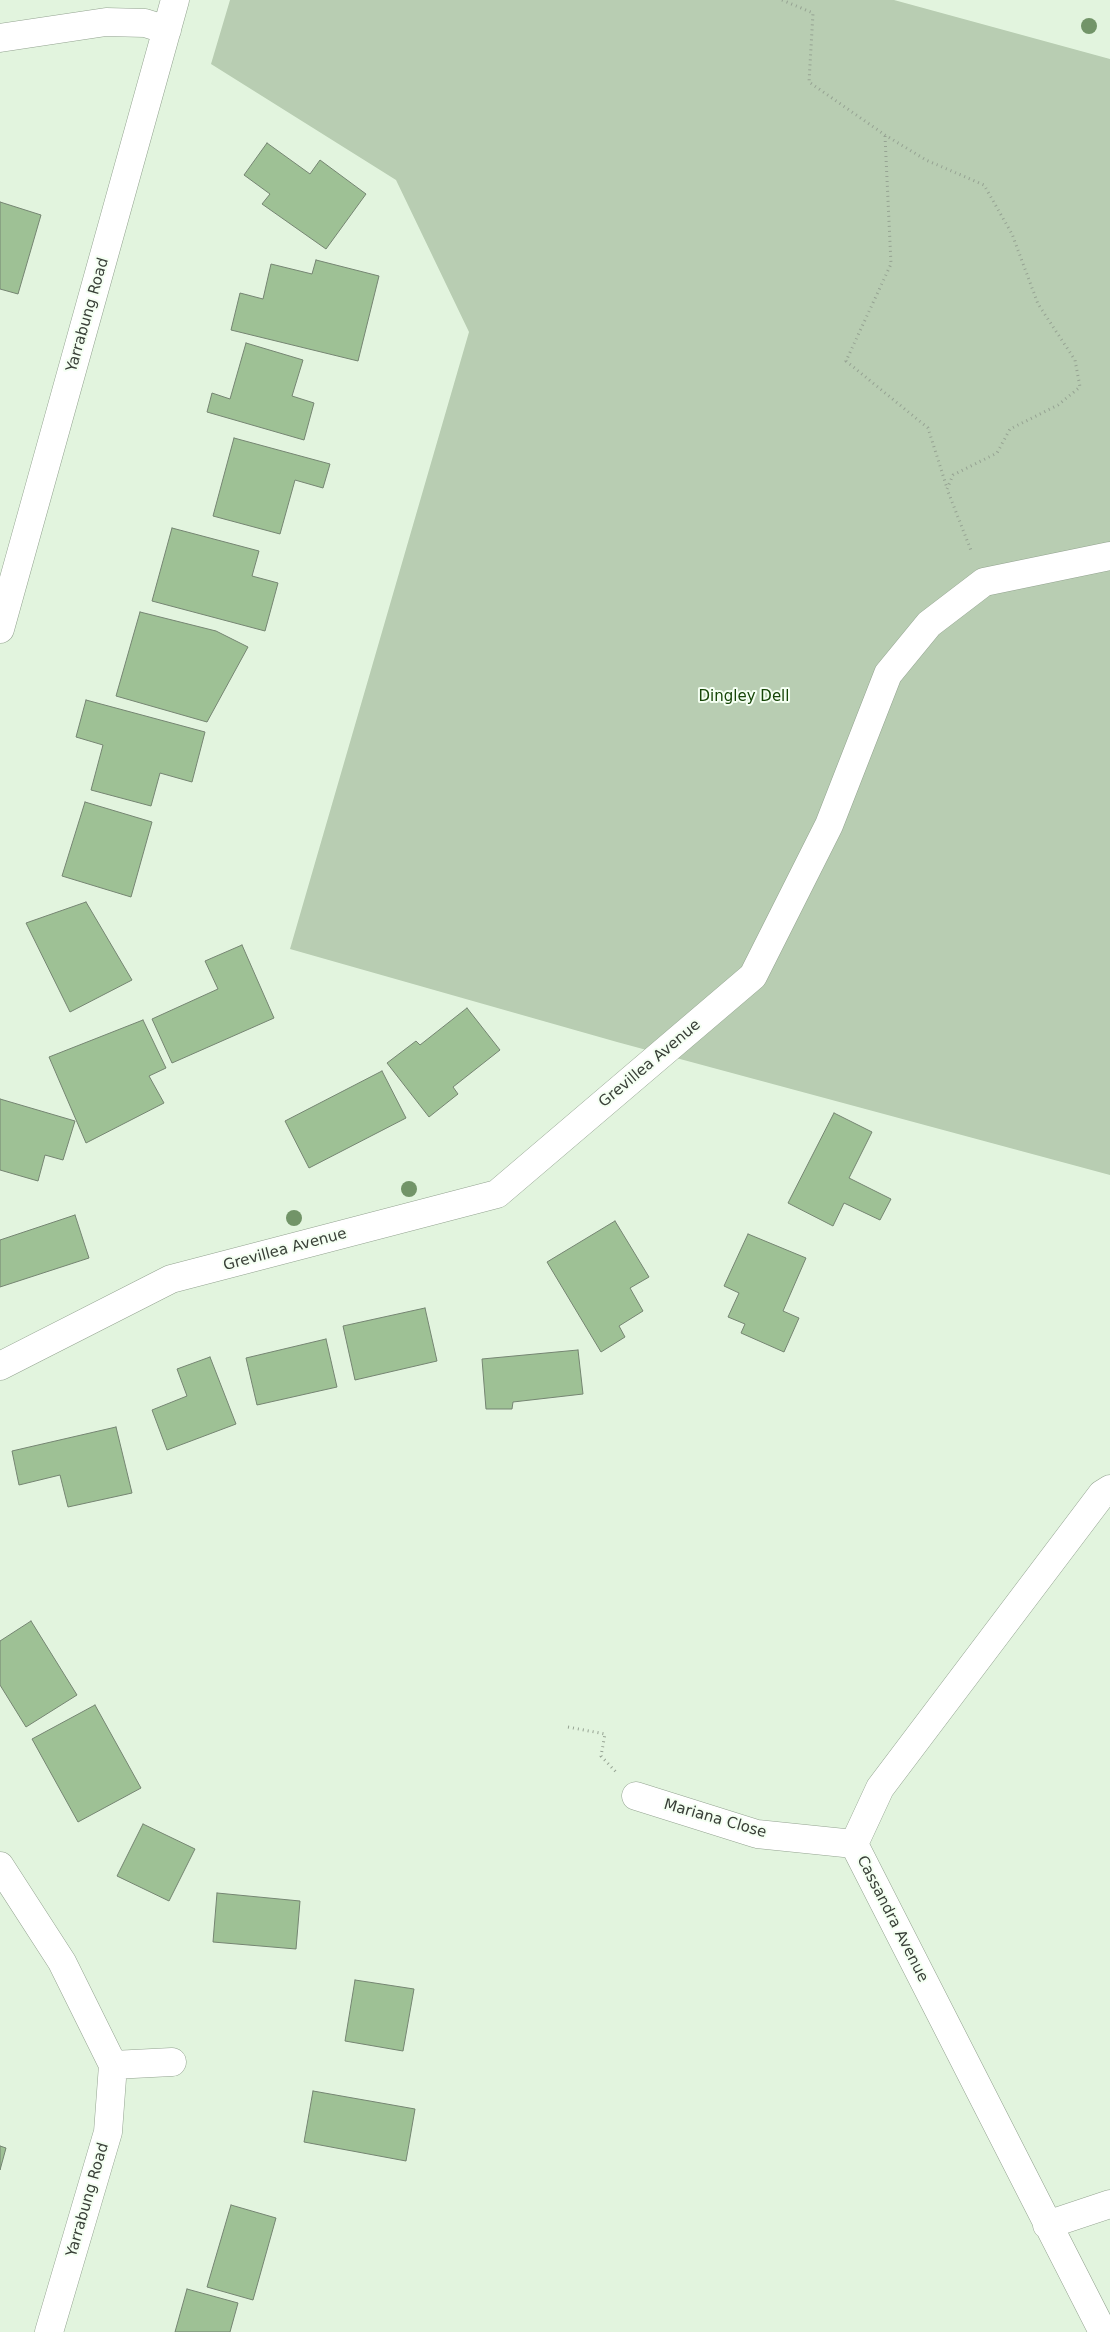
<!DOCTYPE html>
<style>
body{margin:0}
canvas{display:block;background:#e2f4de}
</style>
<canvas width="1110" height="2332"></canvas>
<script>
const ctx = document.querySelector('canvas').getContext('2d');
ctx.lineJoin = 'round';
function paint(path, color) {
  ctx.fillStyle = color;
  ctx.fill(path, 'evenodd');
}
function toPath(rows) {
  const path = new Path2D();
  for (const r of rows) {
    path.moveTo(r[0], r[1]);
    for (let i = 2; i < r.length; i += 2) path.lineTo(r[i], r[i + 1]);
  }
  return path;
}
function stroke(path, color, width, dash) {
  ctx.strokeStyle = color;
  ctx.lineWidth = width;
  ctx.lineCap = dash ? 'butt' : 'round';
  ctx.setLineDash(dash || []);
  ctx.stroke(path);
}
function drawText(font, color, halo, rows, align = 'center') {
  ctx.font = font + ' "DejaVu Sans",sans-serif';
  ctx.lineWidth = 4;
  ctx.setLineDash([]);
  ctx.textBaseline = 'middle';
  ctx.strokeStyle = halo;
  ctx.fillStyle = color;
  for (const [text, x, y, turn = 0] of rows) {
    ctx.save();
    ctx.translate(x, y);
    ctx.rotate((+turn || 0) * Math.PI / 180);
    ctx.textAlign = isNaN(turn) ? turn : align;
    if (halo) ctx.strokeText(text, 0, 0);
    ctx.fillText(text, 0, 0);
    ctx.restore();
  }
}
paint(toPath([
 [230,0,894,0,1110,59,1110,1175,617,1042,290,949,469,332,396,180,211,64]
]), '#b8cdb2');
const building = toPath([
 [267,143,310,174,320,160,366,194,326,249,262,204,270,194,244,175,267,143],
 [0,202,41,215,18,294,0,289,0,202],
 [316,260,379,276,358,361,231,330,240,293,263,299,271,264,312,274,316,260],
 [246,343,303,360,292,396,314,403,304,440,207,412,212,393,230,399,246,343],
 [234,438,330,464,323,488,295,480,280,534,213,516,234,438],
 [172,528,259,551,252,576,278,583,265,631,152,601,172,528],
 [140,612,216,631,248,647,207,722,116,696,140,612],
 [86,700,205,732,192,782,160,773,151,806,91,790,103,745,76,737,86,700],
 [85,802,152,822,131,897,62,876,85,802],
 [86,902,132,980,70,1012,26,923,86,902],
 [242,945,274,1018,172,1063,152,1019,218,989,205,961,242,945],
 [467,1008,500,1050,453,1087,458,1094,429,1117,387,1063,416,1041,420,1045,467,1008],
 [143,1020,166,1068,149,1076,164,1103,86,1143,49,1057,143,1020],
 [382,1071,406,1118,309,1168,285,1121,382,1071],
 [0,1099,75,1121,63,1160,45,1155,38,1181,0,1170,0,1099],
 [834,1113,872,1132,849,1178,891,1199,880,1220,844,1203,833,1226,788,1203,834,1113],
 [75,1215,89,1258,0,1287,0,1240,75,1215],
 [615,1221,649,1277,630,1288,643,1311,619,1326,625,1337,601,1352,547,1262,615,1221],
 [748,1234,806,1258,783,1311,799,1318,784,1352,741,1333,745,1324,728,1317,739,1293,724,1286,748,1234],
 [425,1308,437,1361,355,1380,343,1326,425,1308],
 [326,1339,337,1387,257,1405,246,1358,326,1339],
 [578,1350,583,1394,513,1402,512,1409,486,1409,482,1359,578,1350],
 [210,1357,236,1424,167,1450,152,1410,187,1396,177,1369,210,1357],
 [116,1427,132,1493,68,1507,60,1475,19,1485,12,1451,116,1427],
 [31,1621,77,1695,26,1727,0,1685,0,1641,31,1621],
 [95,1705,141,1788,78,1822,32,1739,95,1705],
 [143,1824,195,1849,169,1901,117,1876,143,1824],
 [217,1893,300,1901,296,1949,213,1942,217,1893],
 [355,1980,414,1989,403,2051,345,2041,355,1980],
 [313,2091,415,2109,406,2161,304,2142,313,2091],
 [0,2146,6,2148,0,2170,0,2146],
 [231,2205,276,2218,253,2300,207,2287,231,2205],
 [187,2289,238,2303,230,2332,175,2332,187,2289]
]);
paint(building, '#9ec195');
stroke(building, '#758572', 1);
const minor = toPath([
 [0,38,106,22,145,23,167,30],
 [0,629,175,0],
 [0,1366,171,1279,497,1194,753,976,829,825,888,674,929,624,984,582,1110,556],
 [636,1796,757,1834,854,1844],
 [0,1866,62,1962,113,2065,108,2132,49,2332],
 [113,2065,172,2062],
 [1047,2225,1110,2204],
 [1103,2332,854,1844,880,1788,1102,1494,1110,1489]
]);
stroke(minor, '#93a390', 29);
stroke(toPath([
 [782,0,813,13,809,82,885,135,926,160,984,185,1012,234,1038,304,1075,360,1080,387,1058,405,1010,429,997,453,953,475,947,489,972,553],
 [885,136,891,264,846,361,928,428,947,488],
 [568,1727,605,1734,601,1756,616,1772]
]), '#96a393', 3, [1, 4]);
stroke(minor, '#fff', 28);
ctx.fillStyle = '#729468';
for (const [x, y] of [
 [1089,26],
 [409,1189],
 [294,1218]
]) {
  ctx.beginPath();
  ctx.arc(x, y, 8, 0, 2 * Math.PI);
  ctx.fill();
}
drawText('15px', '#383f37', '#f4fff2', [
 ["Yarrabung Road",88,315,-74],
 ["Grevillea Avenue",650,1064,-40],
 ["Grevillea Avenue",285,1250,-15],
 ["Mariana Close",715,1819,16],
 ["Cassandra Avenue",892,1919,63],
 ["Yarrabung Road",88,2200,-74]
]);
drawText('15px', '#164507', '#f4fff2', [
 ["Dingley Dell",744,697]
]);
</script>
